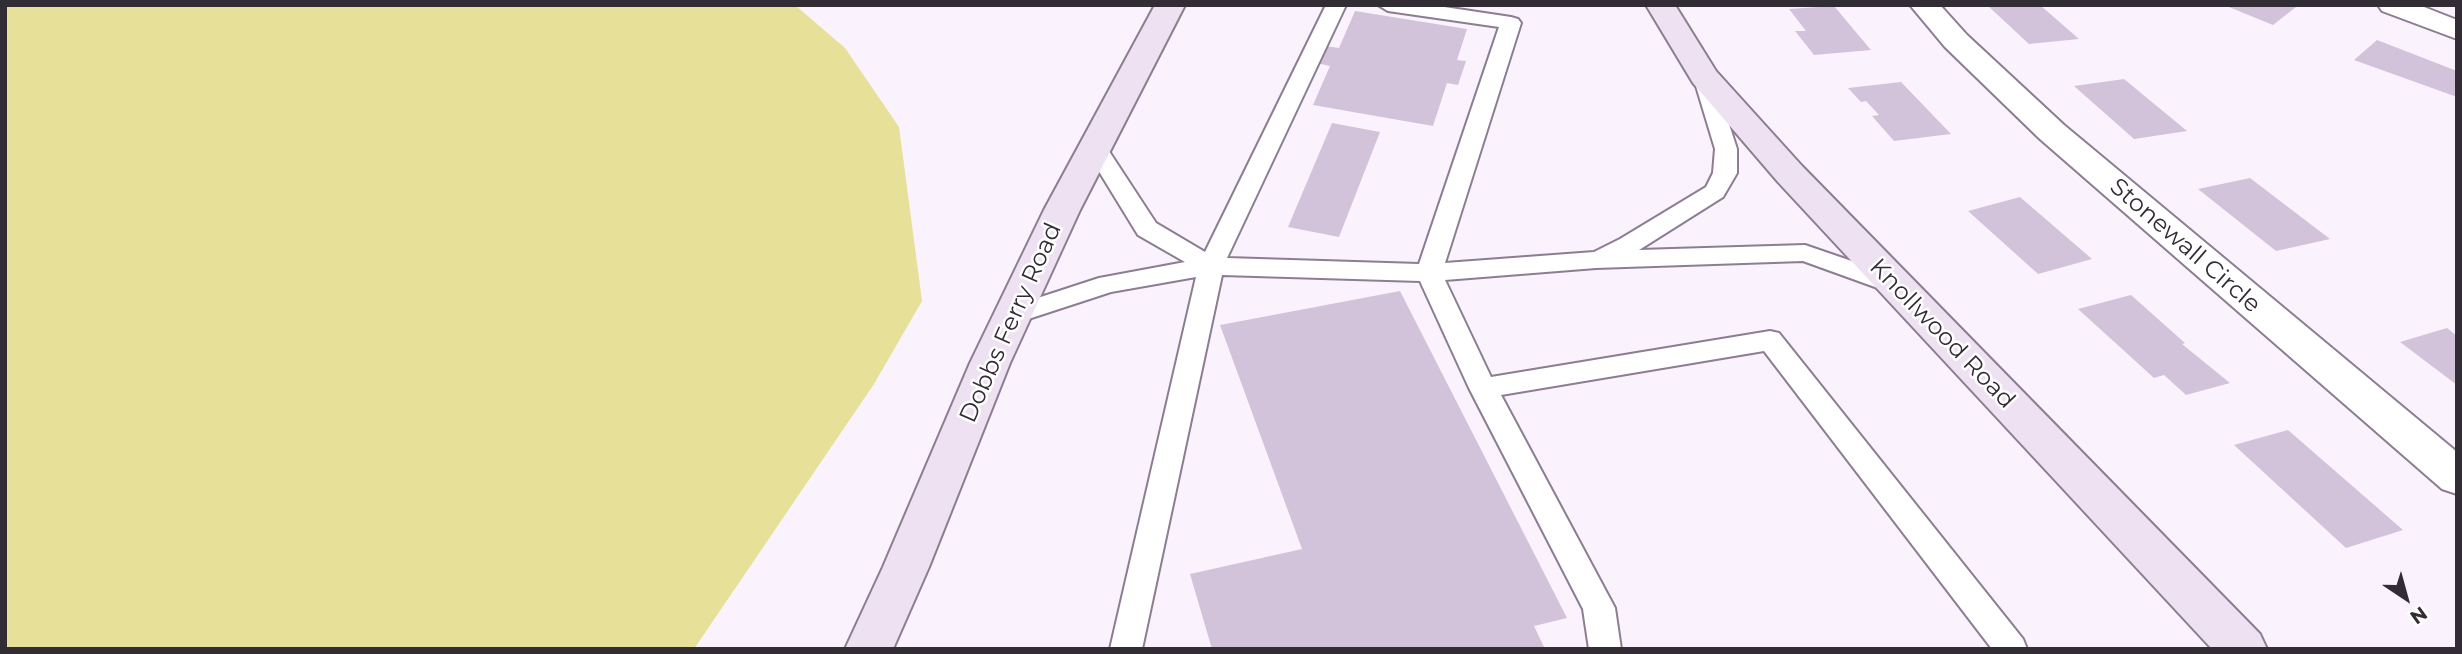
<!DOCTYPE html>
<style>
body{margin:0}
#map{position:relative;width:2462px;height:654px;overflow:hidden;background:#faf3fd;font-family:Montserrat,sans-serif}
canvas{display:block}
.frame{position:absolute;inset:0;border:7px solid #322c35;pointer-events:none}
.north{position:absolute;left:2371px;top:563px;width:70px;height:70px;-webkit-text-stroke:5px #fff;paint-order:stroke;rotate:144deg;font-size:19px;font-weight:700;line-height:28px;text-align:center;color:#322c35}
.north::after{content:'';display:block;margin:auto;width:24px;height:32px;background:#322c35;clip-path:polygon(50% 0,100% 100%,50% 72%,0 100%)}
</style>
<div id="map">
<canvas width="2462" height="654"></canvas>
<div class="frame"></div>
<div class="north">N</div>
</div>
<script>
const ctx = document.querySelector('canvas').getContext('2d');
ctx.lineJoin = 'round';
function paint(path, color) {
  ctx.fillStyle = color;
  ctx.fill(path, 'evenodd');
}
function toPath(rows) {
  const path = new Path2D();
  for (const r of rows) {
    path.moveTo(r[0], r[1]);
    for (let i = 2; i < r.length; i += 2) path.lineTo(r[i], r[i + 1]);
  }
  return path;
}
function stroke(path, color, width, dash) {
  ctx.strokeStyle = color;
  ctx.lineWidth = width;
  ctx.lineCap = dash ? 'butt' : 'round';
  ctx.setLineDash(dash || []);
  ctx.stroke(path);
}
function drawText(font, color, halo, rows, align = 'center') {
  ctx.font = font + ' Montserrat,sans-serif';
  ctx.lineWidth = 5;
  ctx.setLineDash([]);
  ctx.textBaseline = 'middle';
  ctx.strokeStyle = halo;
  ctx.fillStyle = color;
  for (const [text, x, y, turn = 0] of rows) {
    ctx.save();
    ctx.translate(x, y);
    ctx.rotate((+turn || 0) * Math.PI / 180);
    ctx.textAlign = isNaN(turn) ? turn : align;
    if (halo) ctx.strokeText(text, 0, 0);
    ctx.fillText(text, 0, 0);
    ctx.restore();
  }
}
paint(toPath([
 [5,5,795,5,845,48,899,127,922,301,874,384,694,649,5,649]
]), '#e7e099');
paint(toPath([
 [1987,5,2040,5,2079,39,2029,44],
 [2224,5,2291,5,2296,7,2273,25],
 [1834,6,1871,50,1814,55,1795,31,1806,31,1789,9],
 [1355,11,1467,29,1457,60,1466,61,1458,85,1447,83,1433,126,1313,105,1330,66,1316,63,1325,46,1339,48],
 [2377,40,2457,71,2457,97,2354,60],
 [2124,79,2187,131,2134,139,2074,86],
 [1901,82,1951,134,1894,141,1872,116,1879,115,1866,101,1861,102,1848,88],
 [1332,123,1380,132,1339,237,1288,227],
 [2250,178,2330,239,2276,251,2198,189],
 [2020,197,2092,259,2038,274,1968,211],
 [1400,291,1567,618,1534,626,1545,649,1212,649,1190,574,1302,549,1220,325],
 [2131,295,2185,343,2182,344,2230,383,2186,395,2164,375,2154,378,2078,309],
 [2447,328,2457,336,2457,385,2400,342],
 [2288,430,2403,530,2346,548,2234,445]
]), '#d2c2da');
const lane = toPath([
 [1326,5,1346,5,1227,258,1419,264,1499,27,1388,11,1378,5,1431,5,1511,17,1518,19,1521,23,1445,263,1594,252,1620,239,1706,187,1713,173,1715,149,1693,76,1696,71,1712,71,1737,149,1737,173,1723,197,1639,250,1805,245,1904,279,1908,285,1904,291,1895,294,1886,291,1803,261,1596,268,1445,280,1491,377,1770,331,1779,333,2023,639,2027,649,1992,649,1764,351,1501,395,1615,608,1621,649,1589,649,1583,609,1469,388,1420,281,1222,275,1142,649,1110,649,1196,277,1111,292,1013,324,1004,321,1000,315,1004,309,1099,278,1185,262,1138,235,1084,147,1087,142,1103,142,1156,223,1205,252,1326,5]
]);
const street = toPath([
 [1910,5,1940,5,1967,35,2064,125,2457,452,2457,494,2442,489,2040,139,1945,47,1910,5],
 [2378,5,2419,5,2457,20,2457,39,2382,11,2378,5]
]);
const secondary = toPath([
 [1155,5,1185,5,1080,210,1010,363,929,567,893,649,845,649,883,567,970,363,1044,210,1155,5],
 [1646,5,1675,5,1716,71,1802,166,2260,634,2267,649,2212,649,1778,182,1693,83,1646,5]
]);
stroke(lane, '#8c7d93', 4);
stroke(street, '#8c7d93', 4);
stroke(secondary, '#8c7d93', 4);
paint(lane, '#fff');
paint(street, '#fff');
paint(secondary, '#ede1f2');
drawText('24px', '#322c35', '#fff', [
 ["Stonewall Circle",2185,246,41],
 ["Dobbs Ferry Road",1011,323,-66],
 ["Knollwood Road",1942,334,46]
]);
</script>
